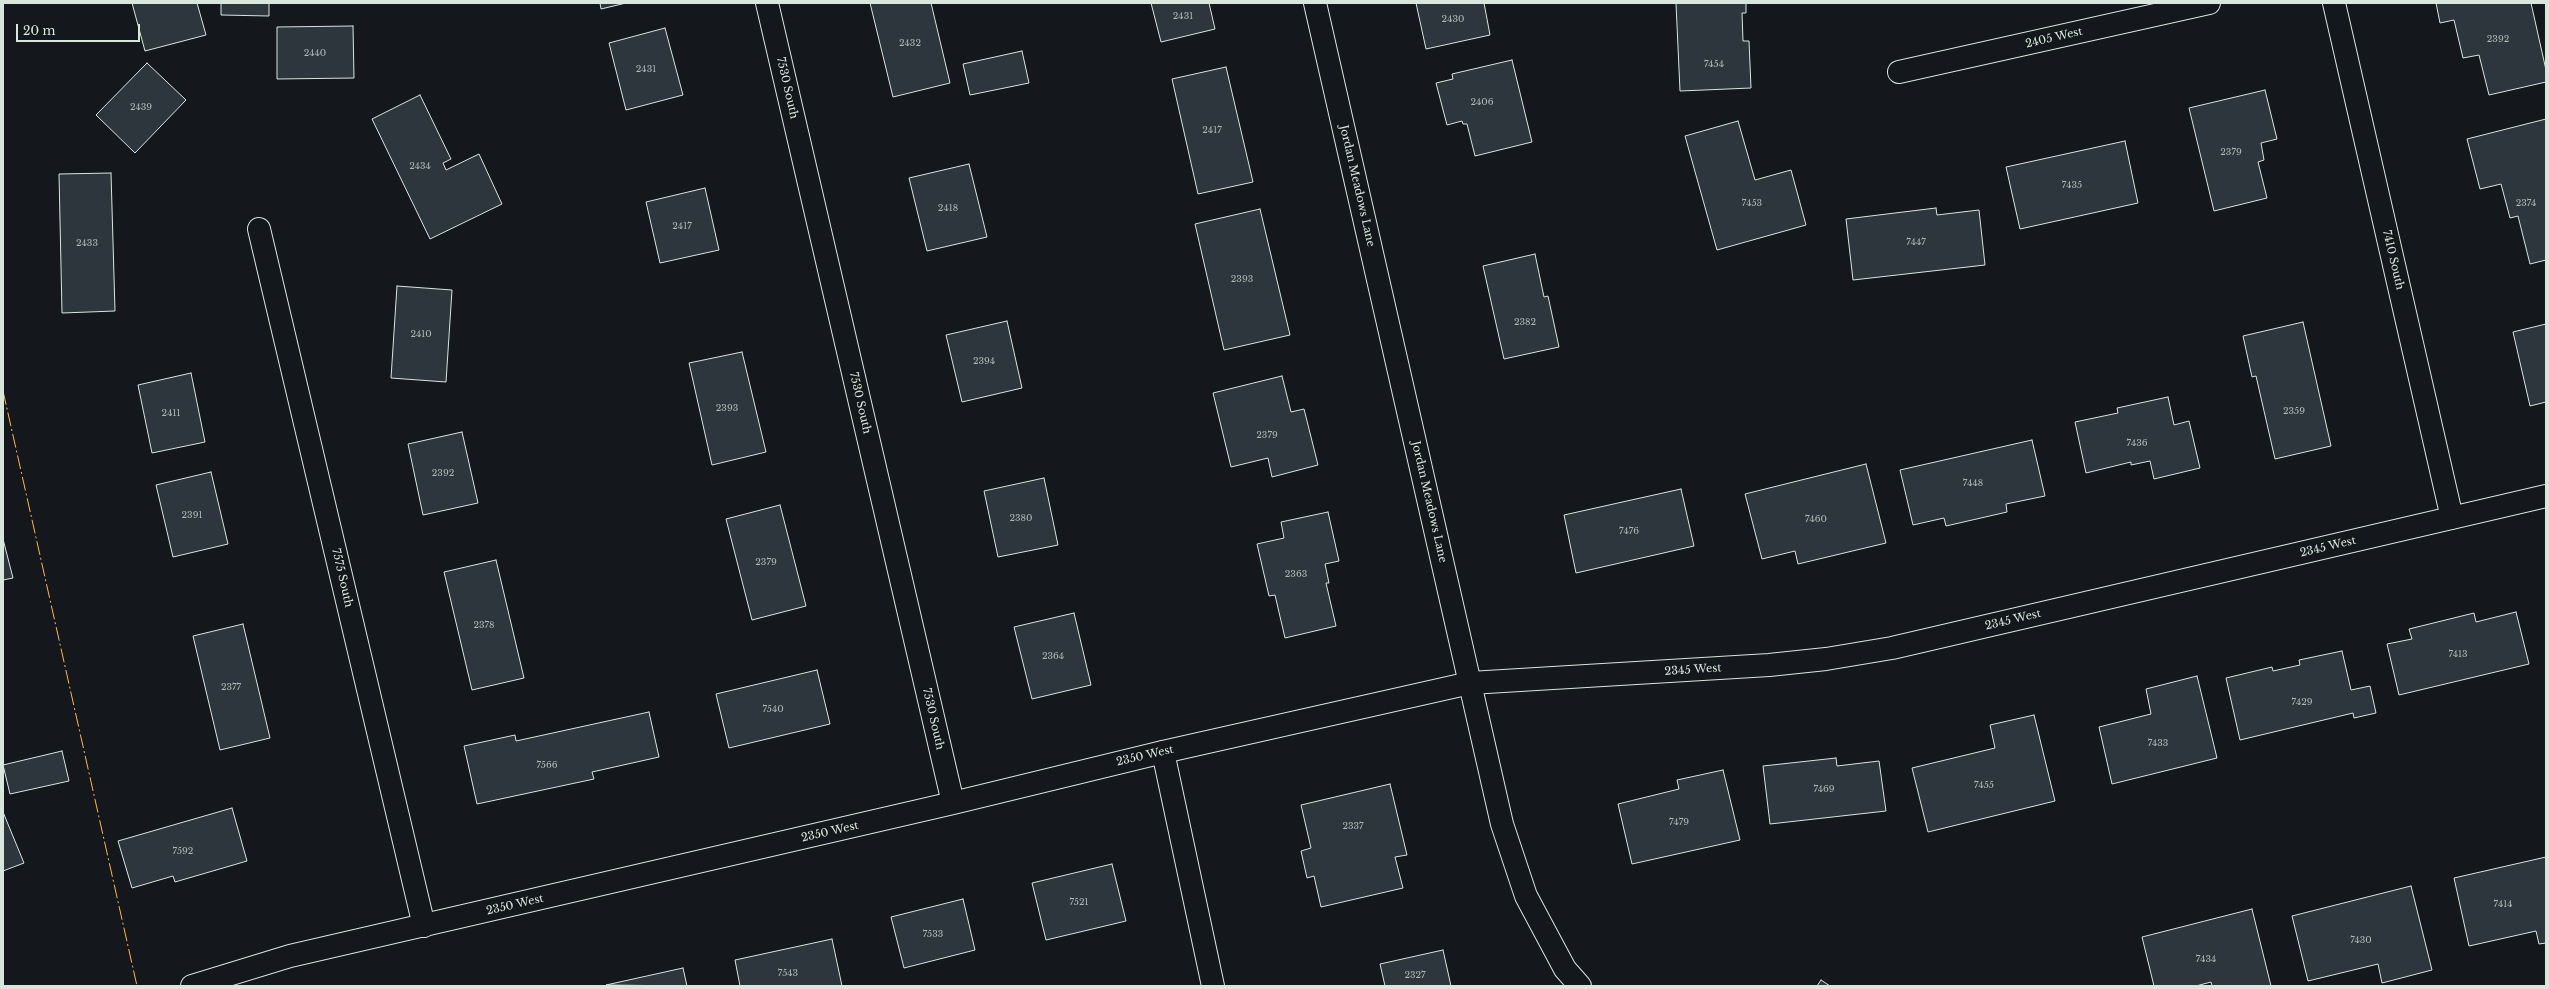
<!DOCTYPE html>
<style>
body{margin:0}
#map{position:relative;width:2549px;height:989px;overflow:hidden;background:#14181c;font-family:"Libre Baskerville",serif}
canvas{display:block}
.frame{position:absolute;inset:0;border:4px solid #d8e6dc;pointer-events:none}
.scale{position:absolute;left:16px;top:24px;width:124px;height:18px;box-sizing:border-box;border:2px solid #d8e6dc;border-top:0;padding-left:5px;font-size:12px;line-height:14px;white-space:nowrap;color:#d8e6dc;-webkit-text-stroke:3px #14181c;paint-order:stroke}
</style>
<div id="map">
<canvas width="2549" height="989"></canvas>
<div class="frame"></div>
<div class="scale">20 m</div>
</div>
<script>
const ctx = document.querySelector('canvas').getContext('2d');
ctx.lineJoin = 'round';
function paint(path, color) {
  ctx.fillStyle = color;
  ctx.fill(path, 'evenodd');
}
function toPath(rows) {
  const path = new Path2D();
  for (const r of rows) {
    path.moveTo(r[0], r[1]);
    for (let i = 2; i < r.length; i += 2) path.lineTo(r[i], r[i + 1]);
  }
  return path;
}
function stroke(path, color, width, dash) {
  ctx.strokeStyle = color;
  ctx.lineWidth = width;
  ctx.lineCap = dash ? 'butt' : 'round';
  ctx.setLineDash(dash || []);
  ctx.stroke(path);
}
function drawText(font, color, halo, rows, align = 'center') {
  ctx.font = font + ' "Libre Baskerville",serif';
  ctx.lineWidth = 3;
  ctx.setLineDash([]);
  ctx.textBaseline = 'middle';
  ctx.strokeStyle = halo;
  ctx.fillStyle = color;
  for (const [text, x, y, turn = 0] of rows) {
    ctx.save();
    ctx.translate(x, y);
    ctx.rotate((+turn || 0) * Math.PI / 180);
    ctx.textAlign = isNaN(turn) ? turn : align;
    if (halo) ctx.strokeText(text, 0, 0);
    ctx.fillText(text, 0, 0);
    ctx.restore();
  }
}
const building = toPath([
 [132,3,197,3,206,35,145,51,132,3],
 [221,3,269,3,269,16,221,15,221,3],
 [600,3,626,3,601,9,600,3],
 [870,3,931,3,950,83,893,97,870,3],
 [1151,3,1209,3,1215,29,1161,42,1151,3],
 [1416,3,1484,3,1490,35,1426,49,1416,3],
 [1676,3,1746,3,1746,13,1742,13,1743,41,1749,41,1751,88,1680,91,1676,3],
 [2436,3,2531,3,2546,70,2546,82,2489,95,2479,55,2463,58,2454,20,2440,23,2436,3],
 [353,26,354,78,277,79,277,27,353,26],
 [665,28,683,95,626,110,609,43,665,28],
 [1022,51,1029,83,970,95,963,64,1022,51],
 [1512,60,1532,142,1475,156,1467,124,1463,124,1462,121,1447,125,1436,83,1453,79,1452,74,1512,60],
 [147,63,186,100,135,153,96,115,147,63],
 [1226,67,1253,182,1198,194,1172,79,1226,67],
 [2265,90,2277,139,2261,143,2264,160,2258,162,2267,198,2214,211,2189,108,2265,90],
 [420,95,451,159,443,163,446,170,479,154,502,204,430,239,372,119,420,95],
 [2546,119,2546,260,2530,264,2518,216,2510,218,2501,184,2480,189,2467,139,2546,119],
 [1738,121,1755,180,1791,170,1806,225,1717,250,1685,136,1738,121],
 [2125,141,2138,203,2020,229,2006,167,2125,141],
 [969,164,987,237,927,251,909,178,969,164],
 [111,173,115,311,62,313,59,174,111,173],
 [705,188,719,250,660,263,646,202,705,188],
 [1936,208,1937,215,1979,210,1985,265,1853,280,1846,219,1936,208],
 [1260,209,1290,335,1224,350,1195,224,1260,209],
 [1535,254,1544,297,1548,296,1559,347,1504,359,1483,266,1535,254],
 [397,286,452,290,446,382,391,378,397,286],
 [1007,321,1022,388,962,402,946,335,1007,321],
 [2303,322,2331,446,2275,459,2256,376,2252,377,2243,336,2303,322],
 [2546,324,2546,402,2530,406,2513,332,2546,324],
 [742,352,766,452,712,465,689,363,742,352],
 [191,373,205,442,152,453,138,385,191,373],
 [1282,376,1291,412,1304,409,1318,465,1272,477,1268,458,1231,467,1213,393,1282,376],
 [2168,397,2174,425,2189,421,2200,468,2154,479,2150,461,2131,465,2131,462,2086,473,2075,422,2118,413,2117,408,2168,397],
 [462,432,478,503,423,515,408,444,462,432],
 [2032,440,2045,496,2006,504,2007,512,1946,526,1944,518,1913,525,1900,470,2032,440],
 [1866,464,1886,543,1798,564,1795,551,1762,559,1745,494,1866,464],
 [211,472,228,544,173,557,156,485,211,472],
 [1044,478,1058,545,998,557,984,491,1044,478],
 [1681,489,1694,546,1576,573,1564,515,1681,489],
 [780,505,806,606,752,620,726,519,780,505],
 [1328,512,1339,561,1325,564,1329,583,1326,583,1336,626,1285,638,1275,595,1269,596,1257,544,1284,538,1281,522,1328,512],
 [3,539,13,578,3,580,3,539],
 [496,560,524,678,472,690,444,572,496,560],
 [2516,612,2529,664,2399,695,2387,644,2412,639,2409,629,2474,613,2476,622,2516,612],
 [1074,613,1091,685,1032,699,1014,627,1074,613],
 [243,624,270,738,220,750,193,636,243,624],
 [2342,651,2351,690,2370,686,2376,713,2354,718,2353,713,2240,740,2226,678,2272,667,2273,671,2300,665,2299,660,2342,651],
 [817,670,830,724,729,748,716,694,817,670],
 [2197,676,2217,758,2112,784,2099,727,2151,714,2146,689,2197,676],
 [649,712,659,757,592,772,594,779,477,804,464,746,515,735,516,741,649,712],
 [2034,715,2055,801,1928,832,1912,768,1995,748,1990,725,2034,715],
 [62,751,69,781,10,794,3,765,62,751],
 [1836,758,1837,766,1879,761,1886,811,1770,824,1763,766,1836,758],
 [1723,770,1740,840,1632,864,1618,804,1679,789,1677,780,1723,770],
 [1390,784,1407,855,1395,857,1403,888,1321,907,1314,876,1307,878,1301,851,1311,848,1301,805,1390,784],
 [232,808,247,861,175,882,173,876,132,888,118,841,232,808],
 [3,812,24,863,3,871,3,812],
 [2546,857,2546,943,2539,944,2536,931,2469,946,2454,878,2546,857],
 [1112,864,1126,921,1046,940,1032,883,1112,864],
 [2411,886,2432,970,2382,983,2378,964,2308,981,2292,916,2411,886],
 [963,899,975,950,904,968,891,917,963,899],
 [2252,909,2271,986,2212,986,2211,982,2196,986,2154,986,2142,937,2252,909],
 [832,939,842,986,740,986,735,960,832,939],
 [1443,950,1451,986,1385,986,1380,964,1443,950],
 [683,968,687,986,606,985,683,968],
 [1821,980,1830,986,1817,986,1821,980]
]);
paint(building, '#2c363c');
stroke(building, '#d8e6dc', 1);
const pedestrian = toPath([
 [1163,752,1213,986]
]);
const minor = toPath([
 [767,3,953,803],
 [1315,3,1502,824,1526,896,1565,969,1580,986],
 [2334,3,2452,518],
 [1899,72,2209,3],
 [259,229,424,926],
 [192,986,290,956,953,803,1163,752,1470,683,1769,665,1826,659,1892,648,2546,496]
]);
stroke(pedestrian, '#d8e6dc', 24);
stroke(minor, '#d8e6dc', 24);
stroke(pedestrian, '#14181c', 22);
stroke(minor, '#14181c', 22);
stroke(toPath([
 [3,391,137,986]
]), '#ffb74d', 1, [14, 3, 2, 3]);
drawText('9px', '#adbab4', null, [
 ["2431",1183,16],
 ["2430",1453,19],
 ["2392",2498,39],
 ["2432",910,43],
 ["2440",315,53],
 ["7454",1714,64],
 ["2431",646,69],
 ["2406",1482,102],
 ["2439",141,107],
 ["2417",1212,130],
 ["2379",2231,152],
 ["2434",420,166],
 ["7435",2072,185],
 ["7453",1752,203],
 ["2374",2526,203],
 ["2418",948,208],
 ["2417",682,226],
 ["7447",1916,242],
 ["2433",87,243],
 ["2393",1242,279],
 ["2382",1525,322],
 ["2410",421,334],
 ["2394",984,361],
 ["2393",727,408],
 ["2359",2294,411],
 ["2411",171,413],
 ["2379",1267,435],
 ["7436",2137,443],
 ["2392",443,473],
 ["7448",1973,483],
 ["2391",192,515],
 ["2380",1021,518],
 ["7460",1816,519],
 ["7476",1629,531],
 ["2379",766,562],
 ["2363",1296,574],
 ["2378",484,625],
 ["7413",2458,654],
 ["2364",1053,656],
 ["2377",231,687],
 ["7429",2302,702],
 ["7540",773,709],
 ["7433",2158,743],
 ["7566",547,765],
 ["7455",1984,785],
 ["7469",1824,789],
 ["7479",1679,822],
 ["2337",1353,826],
 ["7592",183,851],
 ["7521",1079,902],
 ["7414",2503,904],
 ["7533",933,934],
 ["7430",2361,940],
 ["7434",2206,959],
 ["7543",788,973],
 ["2327",1415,975]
]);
drawText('11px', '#d8e6dc', '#14181c', [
 ["2405 West",2054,38,-13],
 ["7530 South",787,88,77],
 ["Jordan Meadows Lane",1357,186,77],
 ["7410 South",2393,260,77],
 ["7530 South",860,403,77],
 ["Jordan Meadows Lane",1429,502,77],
 ["2345 West",2328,547,-13],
 ["7575 South",342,578,77],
 ["2345 West",2013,620,-13],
 ["2345 West",1693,670,-4],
 ["7530 South",933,719,77],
 ["2350 West",1145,756,-13],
 ["2350 West",830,832,-13],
 ["2350 West",515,905,-13]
]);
</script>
